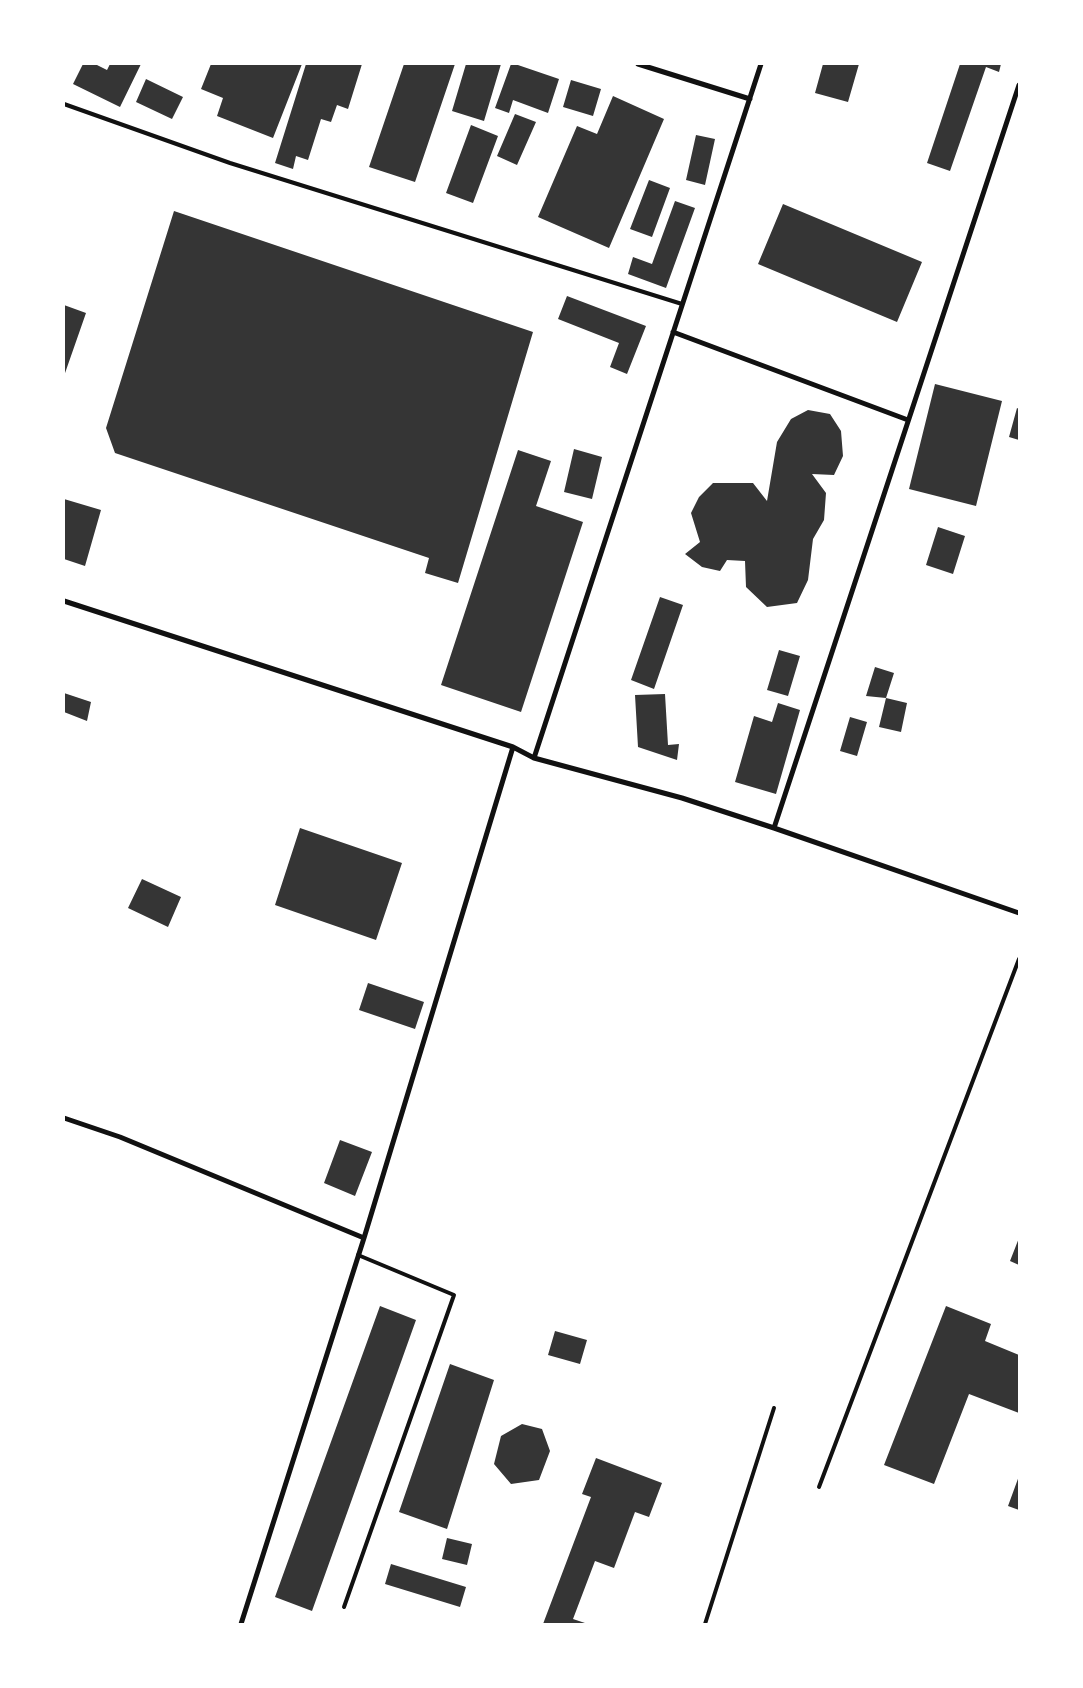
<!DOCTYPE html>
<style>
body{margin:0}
#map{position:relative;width:1083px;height:1688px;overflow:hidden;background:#fff;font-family:"DM Sans",sans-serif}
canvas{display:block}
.frame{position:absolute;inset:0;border:65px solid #fff;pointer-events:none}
</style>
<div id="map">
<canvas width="1083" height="1688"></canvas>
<div class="frame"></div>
</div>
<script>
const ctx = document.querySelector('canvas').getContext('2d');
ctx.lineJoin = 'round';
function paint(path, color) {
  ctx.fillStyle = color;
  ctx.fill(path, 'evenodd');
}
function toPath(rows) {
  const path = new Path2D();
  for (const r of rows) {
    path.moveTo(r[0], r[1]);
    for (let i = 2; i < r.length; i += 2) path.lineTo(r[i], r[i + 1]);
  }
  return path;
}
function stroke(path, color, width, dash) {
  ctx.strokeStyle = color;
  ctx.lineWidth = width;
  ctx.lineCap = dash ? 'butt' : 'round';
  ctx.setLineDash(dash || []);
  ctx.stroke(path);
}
paint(toPath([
 [83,64,95,64,107,70,110,64,141,64,120,107,73,84],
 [211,64,302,64,273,138,217,116,223,98,201,89],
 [306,64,362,64,348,109,337,105,331,122,321,119,308,160,296,156,293,169,275,163],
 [404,64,455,64,415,182,369,167],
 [466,64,501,64,484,121,452,111],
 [511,64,515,64,559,79,548,113,513,100,509,113,495,108],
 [823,64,859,64,848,102,815,93],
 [960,64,1001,64,999,72,986,67,950,171,927,163],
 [146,79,183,97,172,119,136,102],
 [571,80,601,89,593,116,563,107],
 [613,96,664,119,609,248,538,217,577,126,597,134],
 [515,114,536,122,517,165,497,156],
 [471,125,498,136,473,203,446,193],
 [696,135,715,139,705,185,686,180],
 [649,180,670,188,652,237,630,229],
 [675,201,695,208,666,288,628,274,633,257,652,264],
 [783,204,922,262,897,322,758,264],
 [174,211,533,332,458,583,425,573,429,558,115,453,106,428],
 [567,296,646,326,627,374,610,367,619,343,558,319],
 [64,305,86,313,64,376],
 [935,384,1002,401,976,506,909,489],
 [1017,408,1019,409,1019,440,1009,437],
 [808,410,830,414,841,431,843,456,834,475,812,474,826,493,824,520,813,539,808,580,797,603,767,607,746,587,745,561,727,560,720,571,702,567,685,554,700,542,691,513,699,497,713,483,753,483,767,501,777,442,791,419],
 [574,449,602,457,592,499,564,492],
 [518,450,551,461,536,506,583,522,521,712,441,685],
 [64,499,101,510,85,566,64,559],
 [938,527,965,536,953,574,926,565],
 [660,597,683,605,654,689,631,680],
 [779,650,800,656,788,696,767,690],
 [875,667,894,673,886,698,866,696],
 [64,693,91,702,87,721,64,712],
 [665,694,668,745,679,744,677,760,638,747,635,695],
 [886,698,907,703,901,732,879,727],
 [778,703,800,710,776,794,735,782,754,716,772,722],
 [850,717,867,722,857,756,840,751],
 [300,828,402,863,376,940,275,905],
 [142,879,181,897,168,927,128,908],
 [368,983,424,1002,415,1029,359,1010],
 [340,1140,372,1152,355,1196,324,1183],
 [1019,1238,1019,1265,1010,1261],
 [380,1306,416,1320,312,1611,275,1597],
 [946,1306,991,1324,985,1341,1019,1355,1019,1413,969,1394,934,1484,884,1465],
 [555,1331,587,1340,580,1364,548,1355],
 [450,1364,494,1380,447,1529,399,1512],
 [522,1424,542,1429,550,1451,539,1480,511,1484,494,1464,501,1436],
 [596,1458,662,1483,649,1517,635,1512,614,1568,595,1561,573,1619,588,1624,543,1624,591,1497,582,1494],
 [1019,1476,1019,1510,1008,1506],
 [447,1538,472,1544,467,1565,442,1559],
 [391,1564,466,1587,460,1607,385,1584]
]), '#353535');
stroke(toPath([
 [64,104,230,163,682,304],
 [819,1487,1019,959],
 [344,1607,454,1295,358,1255],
 [705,1624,774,1408]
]), '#111', 4);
stroke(toPath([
 [638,64,750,99],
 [673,332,908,420],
 [64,601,513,747,534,758,682,798,774,828,1019,913],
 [534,758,761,64],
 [774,828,1019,85],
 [64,1118,120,1137,364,1238],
 [241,1624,364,1238,513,747]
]), '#111', 5);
</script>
